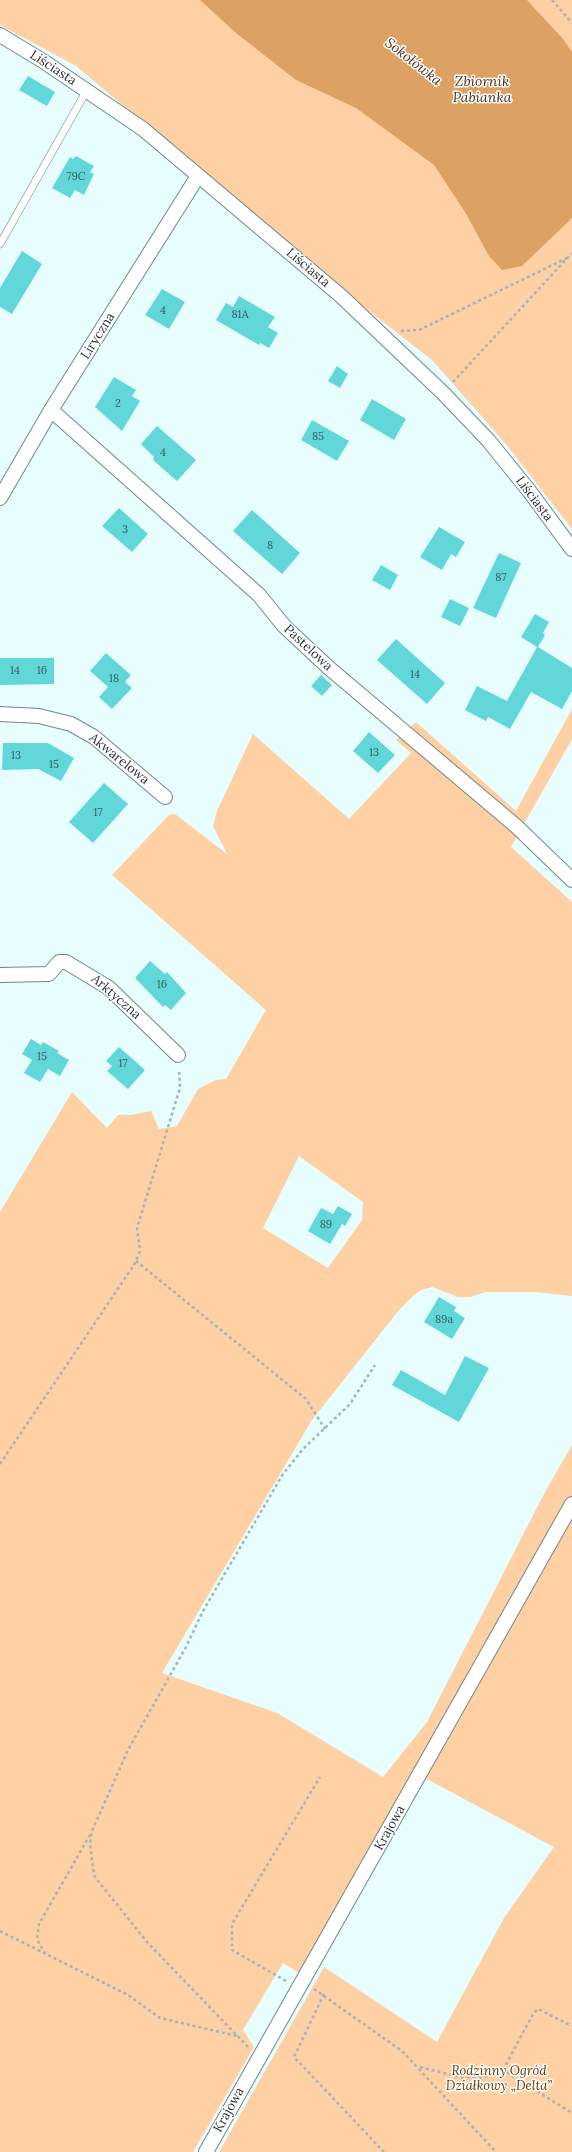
<!DOCTYPE html>
<meta charset="utf-8">
<style>
body{margin:0}
canvas{display:block;background:#e8fefe}
</style>
<canvas width="572" height="2152"></canvas>
<script>
const ctx = document.querySelector('canvas').getContext('2d');
ctx.lineJoin = 'round';
function paint(path, color) {
  ctx.fillStyle = color;
  ctx.fill(path, 'evenodd');
}
function toPath(rows) {
  const path = new Path2D();
  for (const r of rows) {
    path.moveTo(r[0], r[1]);
    for (let i = 2; i < r.length; i += 2) path.lineTo(r[i], r[i + 1]);
  }
  return path;
}
function stroke(path, color, width, dash) {
  ctx.strokeStyle = color;
  ctx.lineWidth = width;
  ctx.lineCap = dash ? 'butt' : 'round';
  ctx.setLineDash(dash || []);
  ctx.stroke(path);
}
function drawText(font, color, halo, rows, align = 'center') {
  ctx.font = font + ' Lora,serif';
  ctx.lineWidth = 3;
  ctx.setLineDash([]);
  ctx.textBaseline = 'middle';
  ctx.strokeStyle = halo;
  ctx.fillStyle = color;
  for (const [text, x, y, turn = 0] of rows) {
    ctx.save();
    ctx.translate(x, y);
    ctx.rotate((+turn || 0) * Math.PI / 180);
    ctx.textAlign = isNaN(turn) ? turn : align;
    if (halo) ctx.strokeText(text, 0, 0);
    ctx.fillText(text, 0, 0);
    ctx.restore();
  }
}
paint(toPath([
 [0,0,572,0,572,529,505,443,432,360,364,307,76,66,0,25],
 [572,709,572,739,511,847,572,902,572,1296,535,1292,485,1292,470,1297,458,1297,432,1287,421,1290,413,1296,399,1310,312,1420,162,1673,277,1713,383,1777,427,1722,545,1492,572,1445,572,1496,302,1975,283,1963,243,2030,254,2047,193,2152,0,2152,0,1212,72,1092,107,1128,118,1115,131,1115,151,1111,159,1129,177,1126,198,1089,216,1080,226,1079,266,1010,112,875,169,815,175,814,227,854,213,826,217,811,253,734,349,819,411,753,396,740,416,722,516,811],
 [299,1156,363,1202,362,1220,328,1268,263,1228],
 [572,1510,572,2152,219,2152,324,1967,437,2042,504,1918,554,1847,423,1777]
]), '#fed0a3');
paint(toPath([
 [200,0,527,0,563,39,572,52,572,218,522,266,502,270,489,256,465,212,434,165,356,108,296,80,236,33]
]), '#dea164');
paint(toPath([
 [28,76,55,92,47,106,19,90],
 [76,156,94,166,90,172,94,174,84,195,75,190,70,198,52,188,70,157,73,159],
 [22,251,42,264,12,314,0,307,0,288],
 [162,289,185,302,169,329,145,315],
 [239,296,275,317,268,327,278,333,269,348,260,343,259,345,216,320,226,303,233,307],
 [337,366,348,374,340,388,328,381],
 [114,377,136,390,132,396,140,401,122,431,95,407],
 [372,399,406,419,394,440,360,420],
 [312,420,349,441,337,461,301,440],
 [157,426,196,460,177,481,153,460,154,457,141,444],
 [119,508,148,534,132,552,102,526],
 [252,510,300,553,282,574,233,531],
 [439,527,465,542,456,557,451,554,442,570,420,557],
 [499,553,521,563,496,618,473,608],
 [381,565,398,575,390,590,372,580],
 [450,599,469,608,460,626,441,617],
 [535,614,549,622,543,633,545,635,538,647,572,668,572,691,562,709,531,692,510,729,488,717,486,721,465,710,477,686,507,701,537,647,521,637],
 [396,639,445,683,427,704,377,660],
 [106,653,131,675,125,682,132,688,112,709,99,697,108,687,90,671],
 [0,658,54,658,54,684,0,685],
 [321,675,332,685,322,696,311,686],
 [369,732,395,755,378,773,353,751],
 [3,743,48,743,74,758,61,781,38,769,2,770],
 [104,783,128,804,93,843,69,822],
 [150,961,165,974,167,972,186,993,171,1010,165,1005,163,1007,135,978],
 [31,1039,41,1045,43,1042,59,1051,57,1053,69,1060,60,1076,48,1069,40,1082,24,1073,32,1060,22,1054],
 [119,1047,145,1070,128,1089,107,1071,112,1066,106,1061],
 [338,1206,352,1214,345,1226,342,1224,330,1244,308,1231,321,1208,333,1214],
 [439,1297,456,1307,454,1311,465,1318,452,1339,424,1322],
 [465,1356,489,1368,459,1422,392,1385,401,1370,445,1395]
]), '#61d7d9');
const lane = toPath([
 [0,244,87,90]
]);
const street = toPath([
 [0,35,43,61,143,129,341,296,443,393,488,440,530,492,572,549],
 [51,410,259,595,284,626,329,668,516,826,572,880],
 [0,498,51,410,198,176],
 [0,714,39,716,71,724,94,737,165,797],
 [0,975,49,974,59,962,66,962,109,988,178,1055],
 [206,2152,572,1504]
]);
stroke(lane, '#6e8888', 8);
stroke(street, '#6e8888', 16);
stroke(toPath([
 [552,0,572,23],
 [401,331,419,330,567,258],
 [453,382,572,253],
 [136,1261,306,1399,325,1429],
 [0,1464,134,1265,140,1251,137,1228,180,1088,179,1069],
 [0,1931,128,1995,160,2018,237,2036],
 [45,1954,37,1939,39,1924,91,1833],
 [286,1981,232,1950,232,1924,320,1777],
 [314,1989,402,2051,496,2152],
 [324,1994,294,2057,384,2152],
 [248,2047,147,1942,98,1881,94,1875,90,1844,92,1831,128,1750,186,1647,203,1611,283,1474,303,1449,350,1404,375,1365],
 [420,2067,459,2077,481,2078,503,2070,572,2113],
 [503,2070,533,2014,538,2009,572,2026]
]), '#a3b5b5', 2.5, [3, 3]);
stroke(lane, '#fff', 7);
stroke(street, '#fff', 14);
drawText('11px', '#365c5c', null, [
 ["79C",76,177],
 ["4",163,311],
 ["81A",240,315],
 ["2",118,404],
 ["85",318,437],
 ["4",163,453],
 ["3",125,530],
 ["8",270,546],
 ["87",501,578],
 ["14",15,671],
 ["16",42,671],
 ["14",415,675],
 ["18",114,679],
 ["13",374,753],
 ["13",16,756],
 ["15",54,765],
 ["17",98,813],
 ["16",162,985],
 ["15",42,1057],
 ["17",123,1064],
 ["89",326,1225],
 ["89a",444,1320]
]);
drawText('13px', '#283333', '#fff', [
 ["Liściasta",53,68,33],
 ["Liściasta",308,268,40],
 ["Liryczna",98,336,-58],
 ["Liściasta",534,499,53],
 ["Pastelowa",308,648,43],
 ["Akwarelowa",119,759,39],
 ["Arktyczna",116,997,41],
 ["Krajowa",390,1828,-61],
 ["Krajowa",229,2110,-61]
]);
drawText('italic 13px', '#613a07', '#fff', [
 ["Rodzinny Ogród",499,2071],
 ["Działkowy „Delta”",499,2086]
]);
drawText('italic 14px', '#4b3117', '#fff', [
 ["Sokołówka",413,62,38],
 ["Zbiornik",482,82],
 ["Pabianka",482,98]
]);
</script>
